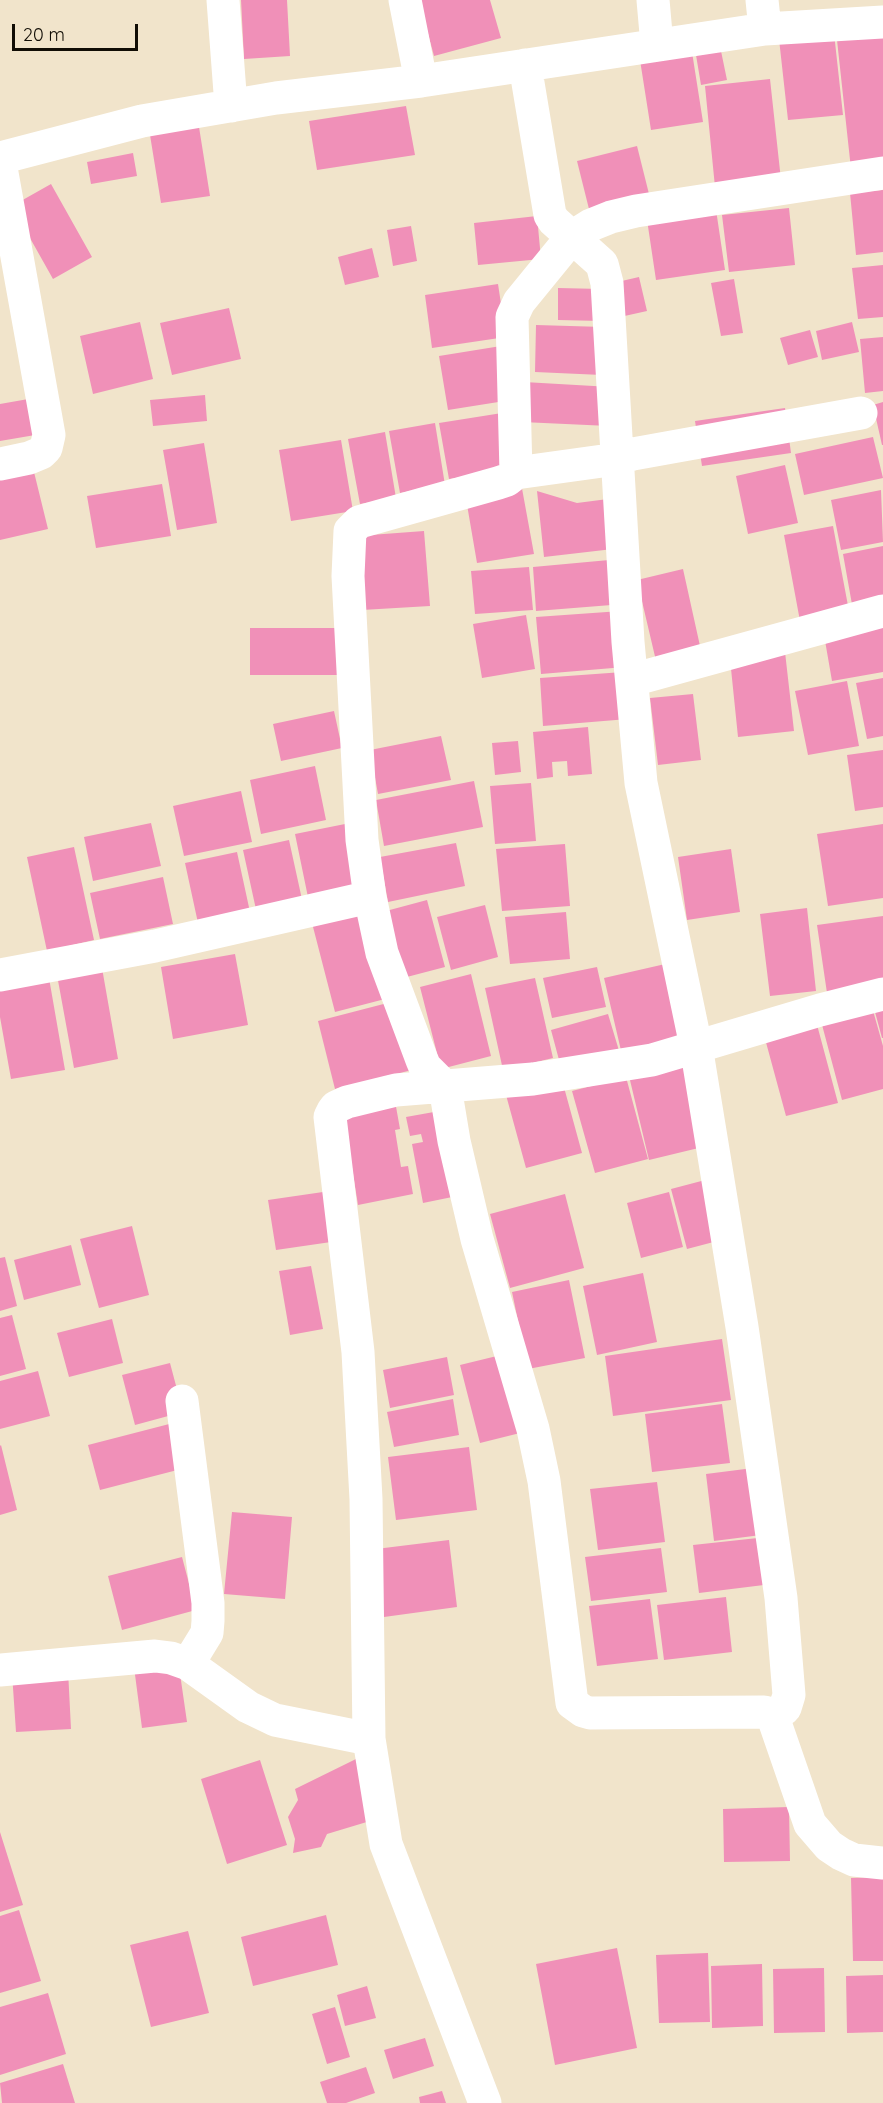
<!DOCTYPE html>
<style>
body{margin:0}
#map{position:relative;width:883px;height:2103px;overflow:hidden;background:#f1e4cb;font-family:Quicksand,sans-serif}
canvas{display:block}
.scale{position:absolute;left:12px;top:24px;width:126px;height:27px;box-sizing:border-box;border:3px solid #110d05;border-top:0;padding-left:8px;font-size:18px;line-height:21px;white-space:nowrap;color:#110d05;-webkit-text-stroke:4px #f1e4cb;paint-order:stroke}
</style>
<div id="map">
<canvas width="883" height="2103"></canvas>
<div class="scale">20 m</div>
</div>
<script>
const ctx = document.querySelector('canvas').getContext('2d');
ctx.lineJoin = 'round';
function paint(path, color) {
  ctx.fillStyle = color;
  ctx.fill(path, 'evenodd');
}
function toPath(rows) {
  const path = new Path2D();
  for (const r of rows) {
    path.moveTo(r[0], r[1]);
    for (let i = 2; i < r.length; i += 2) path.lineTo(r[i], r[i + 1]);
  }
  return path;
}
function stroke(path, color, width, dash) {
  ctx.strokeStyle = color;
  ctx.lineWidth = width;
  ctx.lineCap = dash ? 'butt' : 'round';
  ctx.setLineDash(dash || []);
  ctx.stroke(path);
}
paint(toPath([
 [241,0,287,0,290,56,244,59],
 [419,0,490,0,501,38,434,56],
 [834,33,843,115,788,120,779,39],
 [883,35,883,166,851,169,837,40],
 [721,51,727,80,701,85,696,55],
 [692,52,703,122,651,130,640,60],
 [770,79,781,180,715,187,705,86],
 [406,106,415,155,317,170,309,121],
 [199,127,210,196,161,203,150,135],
 [637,146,651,202,591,217,577,161],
 [133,153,137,176,91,184,87,162],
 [51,184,92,257,53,279,12,206],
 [883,190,883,252,856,255,850,193],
 [715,203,725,270,656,280,646,213],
 [789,208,795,265,729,272,722,215],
 [537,216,541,259,478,265,474,223],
 [411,226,417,261,393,266,387,230],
 [372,248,379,277,345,285,338,257],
 [883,265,883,317,858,319,852,268],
 [639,277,647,311,620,317,613,283],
 [734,279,743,333,721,336,711,283],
 [498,284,506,337,432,348,425,295],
 [558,288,602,289,602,321,558,320],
 [229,308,241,359,172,375,160,323],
 [140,322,153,379,93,394,80,336],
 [852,322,859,352,822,360,816,331],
 [536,325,604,327,602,375,535,372],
 [810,330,818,357,788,365,780,338],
 [883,337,883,391,865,393,860,339],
 [501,346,511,400,448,410,439,356],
 [524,382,611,387,609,426,522,422],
 [205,395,207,421,153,426,150,400],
 [34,398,41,434,0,441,0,404],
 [883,402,883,445,882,445,873,405],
 [785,408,791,453,702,466,695,421],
 [502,413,512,469,449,479,439,423],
 [435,423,445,485,400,493,389,431],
 [385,432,396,498,360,504,348,439],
 [873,437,883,478,804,495,795,454],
 [341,440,353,511,291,521,279,450],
 [204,443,217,523,177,530,163,450],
 [785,465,798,523,748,534,736,476],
 [34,472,48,529,0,540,0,480],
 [521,483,534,554,477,563,465,493],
 [162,484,171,536,96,548,87,496],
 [881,490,883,542,841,550,831,500],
 [537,491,577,503,608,499,613,549,544,557],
 [833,526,849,611,800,621,784,535],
 [424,531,430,606,362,610,357,536],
 [883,546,883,605,853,610,843,554],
 [620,559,624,604,536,611,533,567],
 [529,567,533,610,475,614,471,571],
 [683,569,702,655,657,665,637,580],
 [621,611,625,667,541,674,536,617],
 [526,615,535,669,482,678,473,624],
 [883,618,883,672,832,681,823,629],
 [250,628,340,628,340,675,250,675],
 [785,652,794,731,738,737,730,659],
 [623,672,628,719,543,726,540,678],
 [883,678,883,736,867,739,856,683],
 [847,681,859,746,808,755,795,691],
 [693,694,701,760,658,765,650,698],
 [334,711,342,748,281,761,273,724],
 [588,727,592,774,568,776,567,761,552,762,553,777,537,779,533,732],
 [441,736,451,780,378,794,370,750],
 [518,741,521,772,495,775,492,743],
 [883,750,883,807,855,811,847,755],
 [315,766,326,820,261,834,250,780],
 [474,781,483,827,384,846,376,800],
 [531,783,536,841,495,844,490,786],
 [241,791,252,842,184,856,173,806],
 [151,823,161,866,93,881,84,837],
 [350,823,364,890,309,902,295,834],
 [883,824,883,898,828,906,817,834],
 [289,840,303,904,257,914,243,850],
 [456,843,465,886,388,902,380,857],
 [565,844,570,906,502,911,496,849],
 [74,847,94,940,47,951,27,857],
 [731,849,740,912,687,920,678,857],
 [237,852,250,912,198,923,185,863],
 [163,877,173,924,100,939,90,893],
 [427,900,445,967,403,978,386,911],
 [485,905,498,957,451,970,437,917],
 [807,908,816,991,770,996,760,914],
 [362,911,385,999,335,1012,312,923],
 [566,912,570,959,510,964,505,917],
 [883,916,883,985,827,993,817,925],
 [235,954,248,1025,173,1039,161,967],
 [674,962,693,1043,623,1059,604,978],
 [597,967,606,1007,552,1018,543,978],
 [102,968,118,1059,74,1068,57,975],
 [471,974,491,1056,441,1069,420,987],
 [49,978,65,1070,11,1079,0,1017,0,987],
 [535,978,553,1058,503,1070,485,988],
 [399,1000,416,1069,335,1089,318,1021],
 [872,1007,883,1046,883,1089,842,1100,821,1021],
 [883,1010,883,1038,882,1038,875,1012],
 [608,1014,620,1054,562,1071,551,1030],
 [816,1021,838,1103,786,1116,764,1035],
 [690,1061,711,1145,649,1160,629,1076],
 [626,1077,648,1159,595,1173,572,1091],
 [562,1080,582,1153,526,1168,506,1095],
 [395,1101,400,1129,395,1130,401,1167,408,1166,413,1194,358,1205,343,1111],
 [445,1110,462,1195,423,1203,412,1144,423,1142,421,1134,410,1136,406,1117],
 [709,1179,725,1239,687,1249,671,1189],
 [323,1192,331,1242,276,1250,268,1200],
 [669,1192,683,1247,641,1258,627,1203],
 [565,1194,584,1268,510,1288,490,1214],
 [132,1226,149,1295,99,1308,80,1239],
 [71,1245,81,1285,24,1300,14,1260],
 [5,1257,17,1306,0,1311,0,1258],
 [311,1266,323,1329,290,1335,279,1271],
 [643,1273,657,1342,597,1355,583,1286],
 [569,1280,585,1358,528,1369,512,1292],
 [12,1315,26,1369,0,1376,0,1318],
 [112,1319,123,1363,69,1377,57,1333],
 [722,1339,731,1400,613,1416,605,1356],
 [501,1355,520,1433,480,1443,460,1365],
 [447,1357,454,1395,390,1408,383,1370],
 [170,1363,183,1412,135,1425,122,1375],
 [38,1371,50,1416,0,1429,0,1381],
 [453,1399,459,1435,394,1447,387,1412],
 [722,1404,730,1463,652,1472,645,1414],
 [177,1422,189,1467,100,1490,88,1445],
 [1,1445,17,1510,0,1515,0,1446],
 [469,1447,477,1510,396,1520,388,1457],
 [761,1467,769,1534,714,1541,706,1474],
 [657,1482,665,1542,598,1550,590,1489],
 [232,1512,292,1517,285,1599,224,1594],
 [767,1537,772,1584,699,1593,693,1545],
 [449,1540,457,1607,384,1617,376,1549],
 [661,1548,667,1592,591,1601,585,1557],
 [182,1557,196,1610,122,1630,108,1576],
 [726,1597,732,1652,664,1660,657,1605],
 [650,1599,658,1659,597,1666,589,1606],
 [178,1660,187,1722,142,1728,134,1667],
 [68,1670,71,1729,16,1732,12,1673],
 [356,1759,380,1818,327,1834,321,1847,293,1853,295,1839,288,1817,298,1800,295,1789],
 [260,1760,287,1845,227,1864,201,1779],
 [789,1807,790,1861,724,1862,723,1809],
 [0,1832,23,1905,0,1912],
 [883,1877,883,1961,853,1961,851,1878],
 [19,1910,41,1981,0,1993,0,1916],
 [326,1915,338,1965,253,1986,241,1937],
 [188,1931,209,2013,151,2027,130,1945],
 [617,1948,637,2048,555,2065,536,1964],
 [708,1953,710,2022,659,2023,656,1955],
 [762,1964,763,2026,712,2028,711,1966],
 [824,1968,825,2032,774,2033,773,1969],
 [883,1975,883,2032,847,2033,846,1976],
 [367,1986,376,2018,345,2026,337,1995],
 [48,1993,66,2054,0,2075,0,2007],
 [335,2007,350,2057,327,2064,312,2014],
 [425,2038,434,2066,393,2079,384,2050],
 [63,2064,75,2103,2,2103,0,2083],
 [366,2067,375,2093,346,2103,327,2103,320,2082],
 [442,2091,446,2103,420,2103,419,2097]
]), '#f090b8');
stroke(toPath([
 [223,0,231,106],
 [405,0,421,81],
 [653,0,657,45],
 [762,0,765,29],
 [525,65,550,215,554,221,602,264,607,283,628,642,641,783,696,1046,742,1327,781,1598,789,1695,785,1708,773,1717],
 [0,158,142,121,276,98,421,81,765,29,883,22],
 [0,162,49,435,46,448,41,453,29,458,0,464],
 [883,173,636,211,611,217,591,225,572,237,519,302,512,317,516,473,507,480,498,483,359,522,350,531,348,576,362,840,370,897,382,953,422,1060,425,1067,445,1087,454,1141,477,1239,533,1429,544,1481,572,1703,583,1711,590,1713,764,1712,768,1713,773,1717,810,1824,829,1846,841,1854,854,1860,883,1863],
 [516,473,617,459,633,454,861,413],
 [632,680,883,611],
 [0,975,155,946,370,897],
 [182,1401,208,1603,208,1621,207,1633,188,1664],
 [0,1670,155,1656,171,1658,188,1664,248,1707,275,1720,369,1739,386,1844,485,2103],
 [369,1739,366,1499,358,1352,330,1117,333,1111,336,1107,347,1102,396,1090,533,1079,652,1060,820,1010,883,994]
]), '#fff', 33);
</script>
